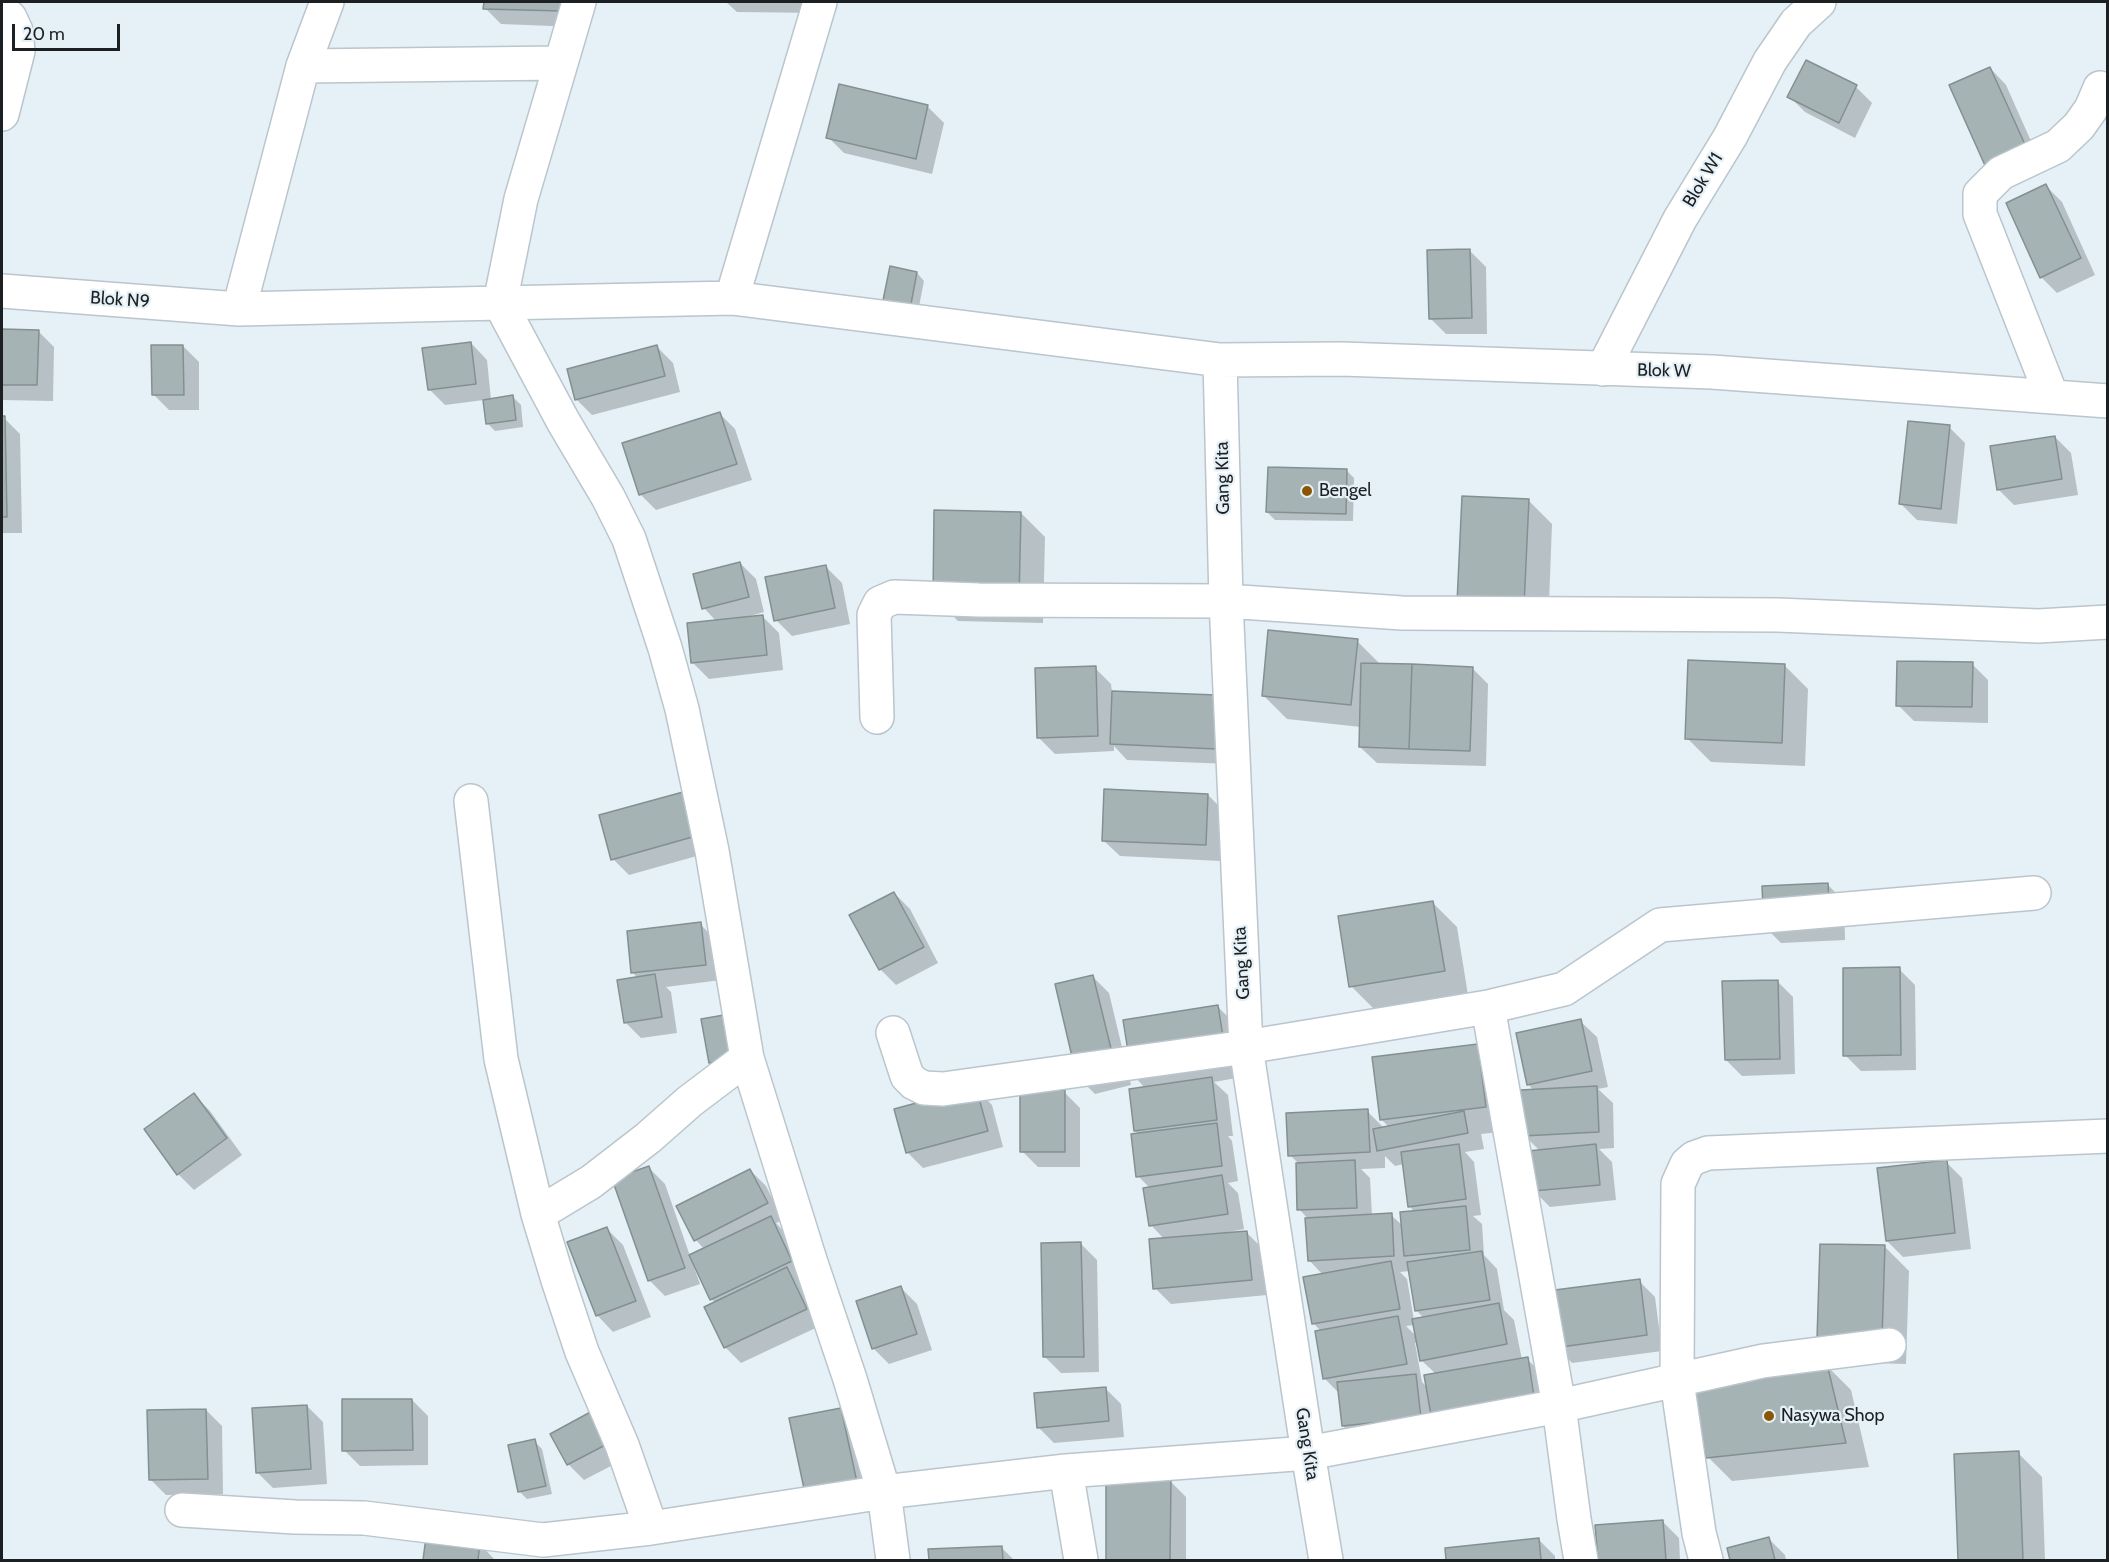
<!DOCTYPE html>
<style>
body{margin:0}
#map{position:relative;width:2109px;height:1562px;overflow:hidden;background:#e5f0f7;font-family:Cabin,sans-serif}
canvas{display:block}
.frame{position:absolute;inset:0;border:3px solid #1c2023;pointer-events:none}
.scale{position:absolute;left:12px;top:24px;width:108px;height:27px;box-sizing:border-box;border:3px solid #1c2023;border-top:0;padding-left:8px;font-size:18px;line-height:21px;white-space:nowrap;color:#1c2023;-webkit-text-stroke:4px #e5f0f7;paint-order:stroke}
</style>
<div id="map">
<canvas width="2109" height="1562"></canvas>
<div class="frame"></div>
<div class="scale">20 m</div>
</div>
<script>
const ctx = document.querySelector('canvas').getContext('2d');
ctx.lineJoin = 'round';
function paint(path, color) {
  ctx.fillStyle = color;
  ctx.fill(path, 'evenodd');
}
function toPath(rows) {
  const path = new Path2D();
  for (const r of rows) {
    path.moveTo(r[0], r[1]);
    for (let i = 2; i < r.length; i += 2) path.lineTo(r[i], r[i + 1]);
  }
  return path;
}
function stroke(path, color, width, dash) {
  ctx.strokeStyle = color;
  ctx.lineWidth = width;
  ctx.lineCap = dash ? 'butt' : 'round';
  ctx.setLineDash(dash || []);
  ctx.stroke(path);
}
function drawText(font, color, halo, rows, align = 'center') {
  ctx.font = font + ' Cabin,sans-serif';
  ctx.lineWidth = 4.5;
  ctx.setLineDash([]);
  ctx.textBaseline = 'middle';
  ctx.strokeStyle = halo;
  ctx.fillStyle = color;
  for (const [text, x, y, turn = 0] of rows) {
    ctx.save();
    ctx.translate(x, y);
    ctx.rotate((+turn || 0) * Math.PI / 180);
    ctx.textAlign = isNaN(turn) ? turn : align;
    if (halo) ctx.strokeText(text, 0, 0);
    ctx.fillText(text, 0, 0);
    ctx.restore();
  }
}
paint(toPath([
 [485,2,578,2,577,27,501,24,485,8],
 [726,2,822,2,822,13,737,12],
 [1807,62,1856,87,1872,103,1855,138,1805,112,1789,96],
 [1990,68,2006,85,2043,168,2004,185],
 [928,107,944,123,932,174,844,153,828,137],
 [2046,186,2062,202,2095,275,2057,293,2041,277],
 [1470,251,1486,267,1487,334,1446,334,1430,318],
 [917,273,924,281,915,327,889,322],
 [2,331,38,331,54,347,53,401,2,400],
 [471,343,487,360,491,400,513,397,521,405,523,427,495,431,487,423,484,400,445,405,429,389],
 [183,346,199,362,199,410,169,410,153,394],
 [657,347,673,363,680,392,592,415,576,399],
 [719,413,735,429,752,480,656,510,640,494],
 [2,418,4,418,20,434,22,533,2,533],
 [1949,427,1965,443,1957,524,1917,520,1901,504],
 [2055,437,2071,453,2078,495,2014,505,1998,489],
 [1346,470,1354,478,1353,521,1275,520,1267,512],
 [1528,500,1552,524,1548,629,1483,627],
 [1021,513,1045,537,1043,623,958,621,934,597],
 [740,563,756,579,764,612,750,616,751,618,763,617,779,633,783,670,709,679,693,663,717,622,704,608],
 [826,567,842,583,850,624,792,636,776,620],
 [1357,641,1381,665,1472,668,1488,684,1486,766,1377,763,1360,747,1361,727,1287,719,1263,695],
 [1972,664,1988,680,1988,723,1914,721,1898,705],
 [1784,665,1808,689,1805,766,1711,762,1687,738],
 [1095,668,1111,684,1112,692,1217,696,1231,764,1127,760,1114,746,1114,751,1055,754,1039,738],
 [683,794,711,852,629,875,613,859],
 [1208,795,1224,811,1221,861,1120,856,1103,840],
 [1828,885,1844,901,1845,940,1781,943,1765,927],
 [894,893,910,909,938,963,896,985,880,969],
 [1433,903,1457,927,1468,995,1375,1010,1351,986],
 [700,924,716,940,721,980,666,987,671,992,677,1033,641,1038,625,1022,638,978,633,973],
 [1899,969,1915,985,1916,1070,1861,1071,1845,1055],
 [1093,977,1109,993,1131,1085,1095,1094,1079,1078],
 [1777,981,1793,997,1795,1074,1742,1076,1726,1060],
 [1218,1007,1234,1023,1242,1077,1214,1082,1228,1095,1233,1136,1228,1136,1232,1141,1238,1181,1228,1183,1238,1193,1244,1229,1229,1232,1229,1234,1247,1233,1263,1249,1267,1295,1171,1304,1155,1288,1165,1240,1151,1225,1150,1188,1138,1176,1140,1135,1135,1131,1145,1088,1133,1075],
 [1580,1021,1597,1037,1608,1087,1598,1089,1613,1103,1614,1148,1599,1149,1612,1162,1616,1200,1550,1207,1534,1191,1540,1151,1524,1135,1534,1091,1528,1084],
 [1478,1046,1502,1070,1509,1131,1481,1134,1484,1149,1465,1152,1474,1162,1481,1215,1473,1216,1482,1224,1484,1255,1497,1269,1504,1310,1514,1320,1522,1360,1527,1359,1543,1375,1550,1413,1360,1442,1343,1426,1340,1394,1325,1379,1321,1331,1313,1323,1323,1275,1309,1260,1309,1220,1299,1209,1298,1163,1290,1155,1367,1111,1384,1128,1389,1127,1381,1119],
 [1385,1156,1395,1166,1404,1164,1409,1206,1415,1212,1403,1226,1391,1215,1372,1216,1370,1178,1361,1169,1385,1168],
 [1410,1271,1416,1310,1424,1318,1414,1320,1407,1279,1400,1272],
 [1414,1325,1417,1337,1406,1326],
 [1418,1342,1421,1360,1436,1374,1427,1387,1422,1382,1415,1343],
 [976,1089,992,1105,1003,1147,923,1168,907,1152],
 [1064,1092,1080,1108,1080,1167,1038,1167,1022,1151],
 [194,1095,210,1111,242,1155,194,1190,178,1174],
 [1946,1162,1962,1178,1971,1249,1903,1257,1887,1241],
 [649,1168,665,1184,690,1256,704,1249,696,1240,678,1207,750,1170,766,1186,783,1220,776,1223,786,1234,807,1277,799,1281,803,1285,822,1325,741,1363,725,1347,716,1303,711,1299,696,1266,694,1267,700,1284,665,1296,649,1280],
 [607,1229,623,1245,651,1317,613,1332,597,1315],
 [1081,1244,1097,1260,1099,1372,1061,1373,1045,1357],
 [1885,1247,1909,1271,1906,1364,1842,1362],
 [1639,1281,1655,1297,1662,1351,1572,1363,1556,1347],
 [901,1288,917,1304,932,1350,889,1364,873,1348],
 [1827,1366,1851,1390,1869,1467,1732,1481,1708,1457],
 [1105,1388,1121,1404,1124,1437,1054,1443,1038,1427],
 [412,1400,428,1416,428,1465,360,1466,344,1450],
 [307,1406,323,1422,327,1484,273,1488,257,1472],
 [840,1409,856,1425,873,1503,790,1420],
 [206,1410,222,1426,223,1494,166,1495,150,1479],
 [595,1411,628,1457,584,1480,568,1464],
 [534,1441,542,1449,552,1494,527,1499,520,1492],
 [2018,1453,2042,1477,2045,1560,1960,1560,1956,1455],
 [1108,1480,1170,1481,1186,1497,1186,1560,1107,1560],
 [1663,1522,1679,1538,1680,1560,1600,1560,1597,1527],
 [427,1539,480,1544,495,1560,425,1560],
 [1769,1539,1785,1555,1786,1560,1732,1560,1729,1549],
 [1539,1540,1555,1556,1555,1560,1448,1560,1446,1550],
 [1002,1548,1014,1560,930,1560,930,1551]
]), '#0003');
const building = toPath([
 [484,2,562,2,561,11,483,9,484,2],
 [1806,60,1857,85,1839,123,1787,97,1806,60],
 [1990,67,2028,151,1987,170,1949,85,1990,67],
 [839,84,928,105,916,159,826,138,839,84],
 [2046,184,2081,258,2040,278,2006,203,2046,184],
 [1470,249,1472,318,1429,319,1427,250,1470,249],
 [890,266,917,272,908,320,880,315,890,266],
 [2,329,39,330,37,385,2,385,2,329],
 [471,342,476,384,428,390,422,348,471,342],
 [151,345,183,345,184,395,152,395,151,345],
 [657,345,665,376,575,400,567,369,657,345],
 [513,395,516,420,486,424,483,400,513,395],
 [720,412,737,464,639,495,622,443,720,412],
 [2,416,5,416,7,517,2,517,2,416],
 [1908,421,1950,425,1941,509,1899,504,1908,421],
 [2055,436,2062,479,1997,490,1990,446,2055,436],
 [1268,467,1347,469,1346,514,1266,512,1268,467],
 [1462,496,1529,499,1524,606,1457,603,1462,496],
 [934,510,1021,512,1019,600,933,598,934,510],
 [740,562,749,597,702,609,693,574,740,562],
 [826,565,835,608,774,621,765,577,826,565],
 [763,615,767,655,691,663,687,623,763,615],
 [1268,630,1358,639,1351,705,1262,696,1268,630],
 [1688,660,1785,664,1782,743,1685,739,1688,660],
 [1897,661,1973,662,1972,707,1896,706,1897,661],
 [1361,663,1412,664,1409,749,1359,747,1361,663],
 [1412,664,1473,667,1470,751,1409,749,1412,664],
 [1096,666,1098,736,1037,738,1035,668,1096,666],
 [1112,691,1217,695,1216,749,1110,744,1112,691],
 [1104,789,1208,794,1206,845,1102,841,1104,789],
 [683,792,696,836,611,860,599,815,683,792],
 [1828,883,1830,925,1764,928,1762,886,1828,883],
 [894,892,924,947,879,970,849,915,894,892],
 [1433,901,1445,971,1349,987,1338,916,1433,901],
 [701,922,706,965,631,973,627,931,701,922],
 [1900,967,1901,1055,1843,1056,1843,968,1900,967],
 [655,974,662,1017,624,1023,617,980,655,974],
 [1093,975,1116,1069,1077,1078,1055,984,1093,975],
 [1778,980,1780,1059,1725,1060,1722,981,1778,980],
 [1218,1005,1227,1062,1132,1076,1123,1020,1218,1005],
 [724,1015,731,1060,709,1063,701,1019,724,1015],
 [1581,1019,1592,1071,1527,1085,1516,1033,1581,1019],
 [1478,1044,1486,1107,1380,1120,1372,1057,1478,1044],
 [1212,1077,1217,1120,1134,1131,1129,1089,1212,1077],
 [1597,1086,1599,1132,1523,1136,1520,1090,1597,1086],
 [976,1087,988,1131,906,1153,894,1109,976,1087],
 [1020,1090,1065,1090,1065,1152,1020,1152,1020,1090],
 [194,1093,227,1138,177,1175,144,1129,194,1093],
 [1368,1109,1370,1152,1288,1156,1286,1113,1368,1109],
 [1464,1111,1468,1133,1377,1151,1373,1129,1464,1111],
 [1217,1123,1222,1166,1136,1177,1131,1134,1217,1123],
 [1459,1144,1466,1199,1408,1207,1401,1152,1459,1144],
 [1596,1144,1600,1185,1533,1191,1528,1151,1596,1144],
 [1355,1160,1357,1208,1297,1210,1296,1163,1355,1160],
 [1947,1160,1955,1233,1886,1241,1877,1168,1947,1160],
 [649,1166,685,1268,648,1281,612,1179,649,1166],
 [750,1169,768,1203,694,1241,676,1206,750,1169],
 [1222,1175,1228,1214,1149,1226,1143,1188,1222,1175],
 [1466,1206,1470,1250,1404,1256,1400,1212,1466,1206],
 [1392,1213,1394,1256,1308,1261,1305,1218,1392,1213],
 [771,1216,792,1261,710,1300,689,1255,771,1216],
 [607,1227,636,1301,596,1316,567,1242,607,1227],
 [1247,1231,1252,1280,1153,1289,1149,1239,1247,1231],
 [1081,1242,1084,1357,1043,1357,1041,1243,1081,1242],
 [1820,1244,1885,1245,1882,1340,1817,1339,1820,1244],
 [1482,1251,1490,1300,1415,1311,1407,1262,1482,1251],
 [1391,1261,1400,1309,1312,1324,1303,1277,1391,1261],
 [787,1267,807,1309,724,1348,704,1307,787,1267],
 [1640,1279,1647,1335,1554,1348,1547,1291,1640,1279],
 [901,1286,917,1334,872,1349,856,1301,901,1286],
 [1499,1303,1507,1344,1420,1361,1412,1319,1499,1303],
 [1398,1316,1407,1364,1323,1379,1315,1331,1398,1316],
 [1528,1357,1534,1397,1431,1415,1424,1375,1528,1357],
 [1827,1364,1846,1443,1706,1458,1693,1390,1827,1364],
 [1416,1374,1421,1418,1342,1426,1337,1382,1416,1374],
 [1106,1387,1109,1421,1037,1428,1034,1393,1106,1387],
 [342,1399,412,1399,413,1450,342,1451,342,1399],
 [307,1405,311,1469,256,1473,252,1408,307,1405],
 [841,1408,858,1487,806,1498,789,1418,841,1408],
 [206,1409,208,1479,149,1480,147,1410,206,1409],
 [596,1409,613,1441,567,1465,550,1434,596,1409],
 [535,1439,546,1486,518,1492,508,1445,535,1439],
 [2019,1451,2023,1560,1958,1560,1954,1454,2019,1451],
 [1106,1479,1171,1480,1170,1560,1106,1560,1106,1479],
 [1663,1520,1666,1560,1598,1560,1595,1525,1663,1520],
 [426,1537,480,1542,478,1560,423,1560,426,1537],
 [1769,1537,1775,1560,1730,1560,1727,1548,1769,1537],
 [1539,1538,1541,1560,1446,1560,1445,1548,1539,1538],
 [1002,1546,1003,1560,929,1560,928,1549,1002,1546]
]);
paint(building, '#a5b3b4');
stroke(building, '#839091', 1.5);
const minor = toPath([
 [579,2,521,199,500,303,732,298,1220,360,1342,359,1712,372,2108,401],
 [2,10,10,18,16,31,18,51,2,114],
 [303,66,560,63],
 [2,291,239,309,500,303,563,421,608,497,629,539,665,648,682,709,712,851,747,1058,810,1260,850,1379,884,1492,893,1560],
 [732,298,820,2],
 [239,309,303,66,327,2],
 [1220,360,1226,601,1246,1047,1308,1453,1326,1560],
 [1603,369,1680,219,1730,137,1770,61,1796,23,1819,2],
 [2052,397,1980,214,1980,194,2001,173,2058,146,2079,126,2091,109,2100,88],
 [877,717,874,615,880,603,894,597,979,600,1226,601,1402,613,1778,615,2038,626,2108,622],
 [471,801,501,1059,538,1214,558,1280,582,1352,622,1445,651,1528],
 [893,1033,907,1076,914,1083,924,1088,943,1089,1246,1047,1488,1007],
 [538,1214,591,1182,648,1138,690,1101,747,1058],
 [1066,1471,1081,1560],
 [182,1510,295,1517,364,1518,543,1540,651,1528,884,1492,1066,1471,1308,1453,1559,1406,1763,1361,1889,1345],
 [1581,1560,1574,1519,1559,1406,1488,1007,1564,989,1660,925,2034,893],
 [1706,1560,1699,1533,1677,1381,1678,1184,1687,1164,1694,1158,1708,1153,2108,1136]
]);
stroke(minor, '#bac5cc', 36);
stroke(minor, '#fff', 33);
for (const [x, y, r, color] of [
 [1307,491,6,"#8a5603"],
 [1769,1416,6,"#8a5603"]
]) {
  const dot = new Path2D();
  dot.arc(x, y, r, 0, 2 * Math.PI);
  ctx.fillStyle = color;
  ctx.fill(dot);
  stroke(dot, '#e5f0f7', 2);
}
drawText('18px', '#1c2023', '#e5f0f7', [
 ["Blok W1",1703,180,-59],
 ["Blok N9",120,300,4],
 ["Blok W",1664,371,1],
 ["Gang Kita",1223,478,-91],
 ["Gang Kita",1242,963,-93],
 ["Gang Kita",1307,1444,81]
]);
drawText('18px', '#1c2023', '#e5f0f7', [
 ["Bengel",1319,491],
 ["Nasywa Shop",1781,1416]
], 'left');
</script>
